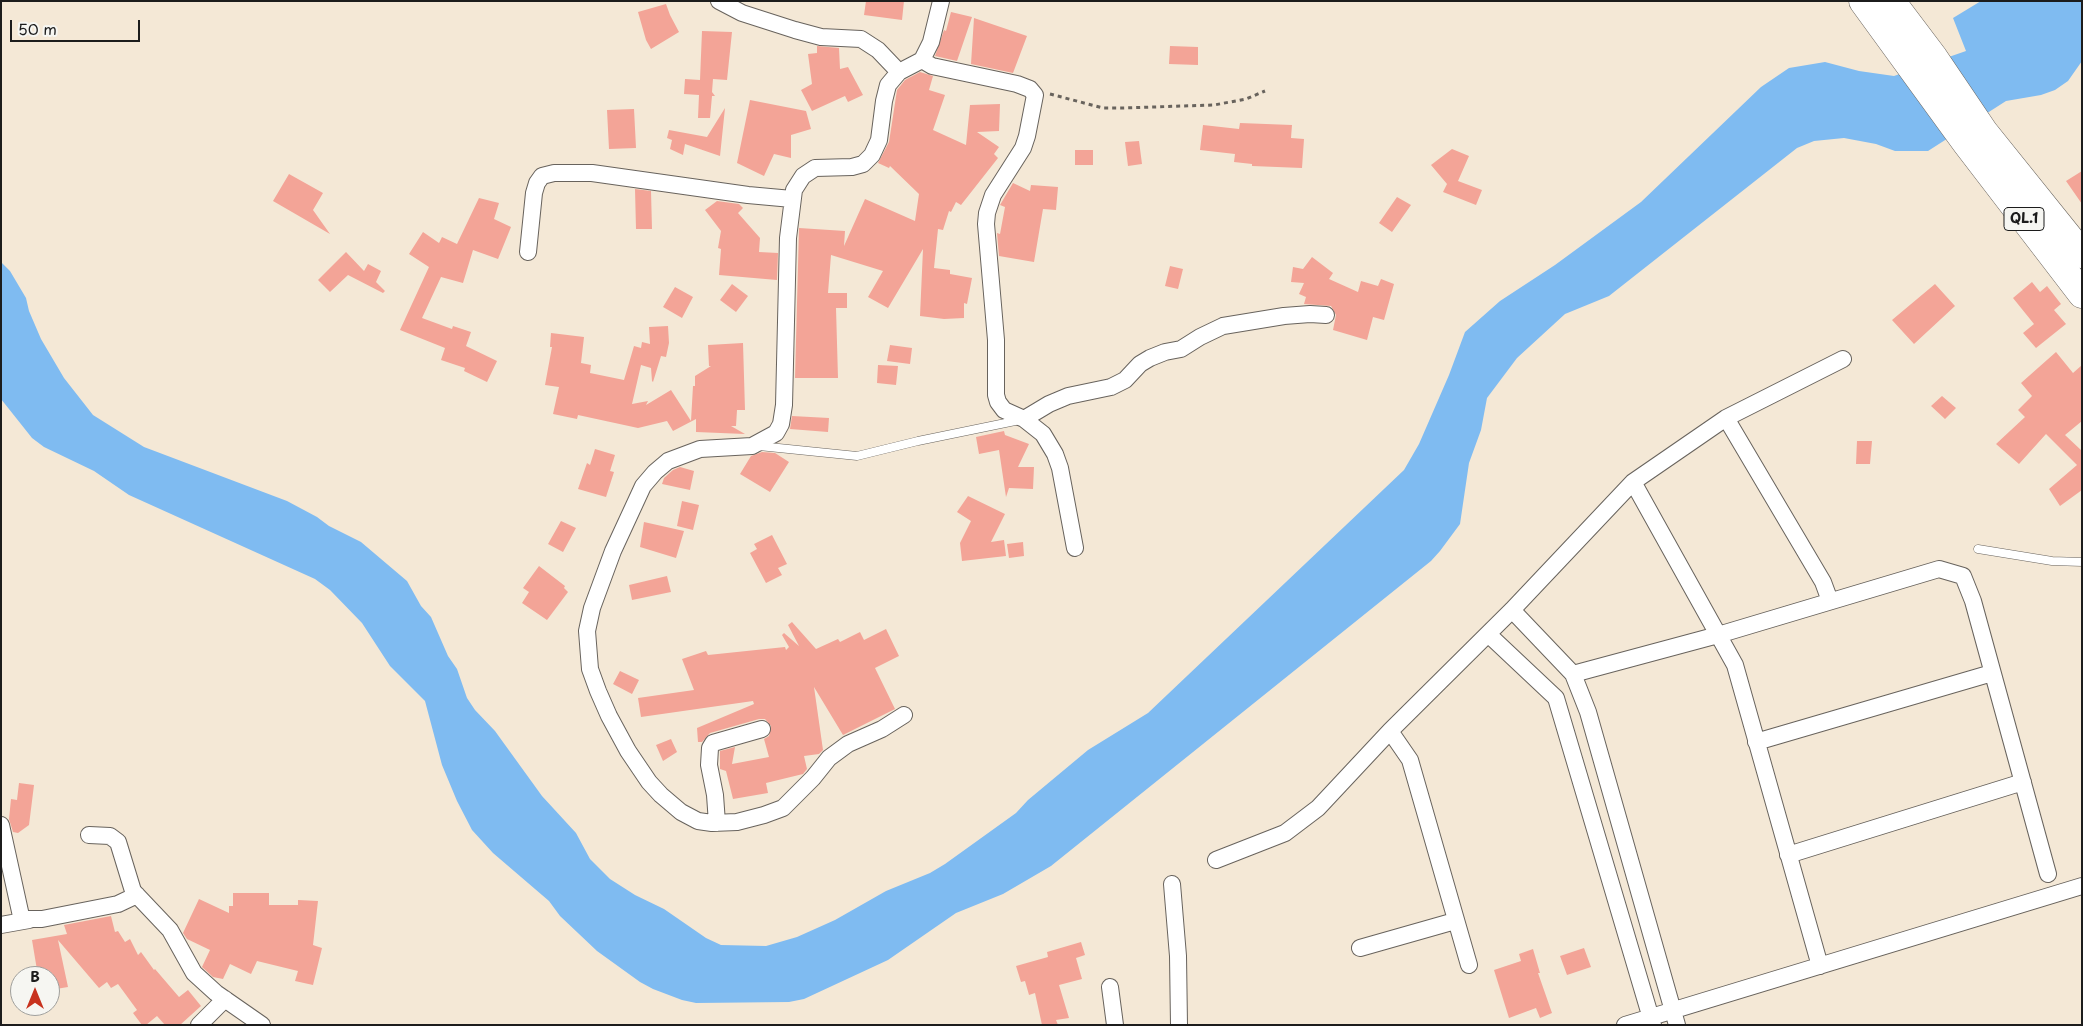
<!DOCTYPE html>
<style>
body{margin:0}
#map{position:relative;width:2083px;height:1026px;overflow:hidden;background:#f4e8d6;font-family:"Playpen Sans",sans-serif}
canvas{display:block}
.frame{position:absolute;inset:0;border:2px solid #1c1c1c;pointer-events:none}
.north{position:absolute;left:10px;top:966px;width:50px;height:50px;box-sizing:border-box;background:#f6f6f2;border:1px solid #9f9f9c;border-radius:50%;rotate:0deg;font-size:14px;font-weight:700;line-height:20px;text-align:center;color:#1c1c1c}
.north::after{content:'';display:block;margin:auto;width:18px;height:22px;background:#c8321e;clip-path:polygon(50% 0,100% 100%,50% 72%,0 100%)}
.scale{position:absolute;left:10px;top:20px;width:130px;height:22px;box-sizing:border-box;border:2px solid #1c1c1c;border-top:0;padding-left:6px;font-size:15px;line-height:18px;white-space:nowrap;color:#1c1c1c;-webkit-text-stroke:4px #f6f6f2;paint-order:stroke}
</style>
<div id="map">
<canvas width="2083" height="1026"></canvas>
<div class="frame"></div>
<div class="north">B</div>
<div class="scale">50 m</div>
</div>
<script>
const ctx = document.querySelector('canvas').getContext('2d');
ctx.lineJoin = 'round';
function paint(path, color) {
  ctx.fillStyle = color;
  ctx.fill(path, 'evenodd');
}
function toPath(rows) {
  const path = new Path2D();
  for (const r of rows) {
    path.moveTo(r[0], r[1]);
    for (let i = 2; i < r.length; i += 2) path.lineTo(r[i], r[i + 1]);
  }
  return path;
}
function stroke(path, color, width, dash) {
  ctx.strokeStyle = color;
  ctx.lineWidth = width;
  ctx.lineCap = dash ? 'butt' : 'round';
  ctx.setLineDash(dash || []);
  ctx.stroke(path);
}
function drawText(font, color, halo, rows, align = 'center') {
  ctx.font = font + ' "Playpen Sans",sans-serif';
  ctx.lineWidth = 5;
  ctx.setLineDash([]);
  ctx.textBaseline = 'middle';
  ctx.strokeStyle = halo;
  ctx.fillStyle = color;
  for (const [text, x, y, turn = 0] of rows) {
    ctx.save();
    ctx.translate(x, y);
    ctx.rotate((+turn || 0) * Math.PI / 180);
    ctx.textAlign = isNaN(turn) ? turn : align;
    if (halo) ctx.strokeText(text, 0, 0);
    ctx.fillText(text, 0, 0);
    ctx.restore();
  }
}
paint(toPath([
 [1981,1,2082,1,2082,61,2068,81,2055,90,2041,95,2006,101,1928,151,1895,151,1876,144,1844,138,1814,141,1797,148,1609,296,1565,314,1517,358,1487,398,1481,430,1469,463,1460,524,1440,551,1431,561,1051,866,1003,894,956,913,888,960,804,999,789,1002,696,1003,682,1000,653,989,640,982,597,951,560,916,549,901,493,853,472,830,457,801,442,765,425,701,390,666,362,623,330,590,315,579,129,495,94,471,44,447,32,438,1,399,1,262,10,271,26,298,29,311,41,339,64,378,93,415,144,447,287,501,317,517,329,526,361,542,407,581,421,606,431,617,448,656,457,669,467,698,475,710,495,731,542,796,576,833,590,859,610,879,635,895,664,909,706,938,721,945,766,946,797,937,835,920,886,891,930,873,945,864,1016,813,1028,800,1088,750,1148,713,1404,470,1419,444,1449,375,1465,332,1500,301,1555,265,1641,202,1761,87,1789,68,1825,62,1859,71,1894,76,1966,51,1953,18]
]), '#7fbbf1');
paint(toPath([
 [866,1,904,1,902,20,864,15],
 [666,4,670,15,679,32,651,49,646,40,638,12],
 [951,12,972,17,957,61,935,56,944,30,946,31],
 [974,18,1027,36,1013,73,971,64],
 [702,31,732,32,727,80,713,79,712,92,715,96,712,96,710,118,698,118,699,95,684,94,685,79,700,80],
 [817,46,839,48,840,69,848,67,863,95,848,102,845,96,812,111,801,90,812,84,808,54,817,53],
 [1170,46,1198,47,1198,65,1169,64],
 [920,72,933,76,929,90,945,95,933,130,966,145,970,105,1000,104,999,131,977,132,999,147,994,154,998,158,961,205,956,202,951,212,949,211,943,230,938,229,934,268,950,270,950,274,972,278,967,304,964,303,964,318,944,319,920,316,923,249,888,308,868,297,883,271,831,255,828,293,847,293,847,308,836,308,838,378,795,378,799,228,845,231,844,246,865,199,915,221,919,194,890,166,889,168,878,163,889,142,897,90,905,80],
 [750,100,806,111,811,129,791,135,791,158,774,154,764,176,737,163],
 [725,108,720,156,685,144,683,155,670,149,672,140,667,138,669,130,707,137],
 [634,109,636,148,609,149,607,110],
 [1240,123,1292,125,1291,138,1304,139,1302,168,1252,166,1252,164,1234,162,1235,154,1200,150,1203,125,1239,129],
 [1139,141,1142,164,1128,166,1125,142],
 [1452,149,1469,156,1458,181,1482,190,1476,205,1443,192,1447,184,1431,165],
 [1075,150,1093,150,1093,165,1075,165],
 [2082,171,2082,204,2066,181],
 [289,174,323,193,313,210,330,234,273,201],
 [1013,183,1030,191,1031,185,1058,187,1056,210,1043,209,1034,262,999,256,997,233,1000,234,1005,207,1000,205],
 [635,189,651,191,652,229,636,229],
 [1397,197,1411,205,1392,232,1379,223],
 [479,198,499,203,494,219,511,227,498,259,473,250,463,283,441,277,422,318,452,329,453,326,471,332,466,346,497,361,487,382,464,371,465,368,441,360,445,348,400,330,429,267,409,254,423,232,439,243,442,237,457,244],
 [717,201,739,204,743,208,738,213,760,238,759,252,778,253,777,280,719,275,721,249,718,248,721,231,705,210],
 [346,252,364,271,368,264,381,271,376,282,385,291,383,293,348,275,330,292,318,280],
 [1312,257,1333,273,1329,279,1358,292,1361,281,1378,286,1381,279,1394,284,1384,320,1373,317,1367,340,1333,330,1336,315,1331,306,1304,304,1306,297,1299,294,1304,283,1291,282,1293,267,1303,269],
 [1170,266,1183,269,1178,289,1165,286],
 [2032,282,2040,292,2047,286,2061,304,2054,310,2066,324,2036,348,2023,333,2034,324,2013,298],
 [732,284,748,296,736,312,720,300],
 [1935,284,1955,306,1914,344,1892,320],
 [675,287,693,297,682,318,663,307],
 [668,326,669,343,666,357,661,356,653,382,652,381,651,368,641,365,632,404,648,401,646,405,671,390,691,421,693,386,695,386,695,376,711,366,709,366,708,345,743,343,745,410,737,410,736,426,731,426,745,434,696,432,696,419,673,431,667,421,638,428,578,415,577,419,553,414,559,387,545,385,552,347,550,347,551,333,584,337,581,363,591,365,590,373,624,380,634,346,641,348,642,342,650,344,649,327],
 [890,345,912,348,910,364,887,361],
 [2056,352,2073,373,2082,365,2082,421,2065,435,2082,451,2082,490,2060,506,2049,489,2077,465,2046,434,2019,464,1996,444,2025,417,2018,410,2032,396,2021,383],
 [878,365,898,366,896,385,877,383],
 [1942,396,1956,408,1945,419,1931,406],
 [792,416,829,418,828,432,790,429],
 [1004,431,1005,435,1029,444,1018,467,1034,467,1033,489,1009,488,1006,497,999,450,979,454,976,437],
 [1857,441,1872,441,1870,464,1856,464],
 [595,449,615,455,610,471,614,472,606,497,578,489,587,463,590,465],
 [762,452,775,453,789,462,770,492,740,474,751,456],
 [680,467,694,471,690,490,662,484,664,478,673,470],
 [968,496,1005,514,991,542,1004,540,1006,556,962,561,960,543,971,521,957,512],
 [682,501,699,505,693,530,677,526],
 [561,521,576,528,563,552,548,544],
 [644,522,684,531,676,558,640,547],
 [772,535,787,564,778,568,782,575,766,583,750,553,757,549,754,544],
 [1023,542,1024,556,1009,558,1007,544],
 [539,566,565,586,564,588,568,592,547,620,522,603,529,592,523,588],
 [667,576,671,592,632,600,629,585],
 [792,622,816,649,838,639,840,642,860,632,864,640,886,629,899,656,875,668,895,709,843,735,814,687,823,750,819,754,804,756,807,769,803,774,766,783,768,793,733,799,726,771,720,769,720,751,735,747,732,764,769,757,764,739,769,736,771,726,765,719,759,719,710,733,702,742,698,742,697,728,754,704,753,701,641,717,638,698,694,690,682,659,706,651,708,655,785,647,786,650,789,647,782,635,784,633,799,646,788,625],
 [620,671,639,680,632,694,613,684],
 [671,739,677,752,663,761,656,745],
 [19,783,34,785,29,825,18,833,13,832,9,819,11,799,17,800],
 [233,893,269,893,269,905,298,905,298,900,318,901,313,945,322,948,313,985,295,981,298,971,257,961,251,974,230,964,223,979,213,977,202,967,210,950,187,939,183,933,199,899,229,913,229,906,233,906],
 [111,916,115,932,118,931,125,942,130,939,138,955,141,952,154,970,155,969,179,997,188,990,201,1006,180,1025,165,1025,157,1016,146,1025,142,1025,133,1013,137,1010,118,984,111,988,107,982,99,988,58,940,68,987,50,990,50,976,38,976,32,940,67,934,64,925],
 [1081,942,1085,955,1076,958,1082,979,1059,985,1069,1018,1056,1020,1058,1025,1042,1025,1035,993,1029,995,1025,981,1021,982,1016,966,1048,957,1047,952],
 [1584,948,1591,967,1567,975,1560,956],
 [1533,949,1540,973,1538,973,1552,1013,1540,1018,1536,1008,1509,1018,1494,970,1521,961,1519,954]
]), '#f3a497');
const lane = toPath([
 [759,446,857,456,918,441,1020,420],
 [1978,549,2052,561,2082,562]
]);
const street = toPath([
 [719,1,742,13,795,30,821,37,861,39,878,50,899,72],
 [922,60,932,66,1017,84,1030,89,1035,95,1027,136,1023,148,993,195,987,213,986,224,996,340,996,395,998,402,1004,410,1024,419,1043,434,1055,454,1060,468,1075,548],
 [528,252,534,193,537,183,542,176,554,173,592,173,748,195,792,199],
 [1726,418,1823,582,1830,601],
 [1024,419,1049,404,1068,396,1111,387,1125,380,1140,364,1150,358,1165,352,1181,349,1200,337,1223,326,1284,316,1310,314,1326,315],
 [1633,482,1735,665,1820,966],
 [1512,610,1573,674,1588,712,1677,1025],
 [1488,634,1556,698,1653,1025],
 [1573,674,1718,635,1939,569,1963,576,1973,601,2048,874],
 [904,715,882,729,848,744,829,758,813,778,783,808,764,815,737,822,712,823,698,821,681,812,661,795,649,782,628,751,609,716,598,691,590,669,587,631,592,608,613,551,643,486,655,472,668,461,700,449,752,446,776,433,781,424,784,405,788,238,794,190,803,176,815,168,852,167,863,164,872,155,879,140,884,101,888,85,899,72,922,60,931,42,941,1],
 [1390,731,1410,760,1469,965],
 [1756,742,1992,673],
 [717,823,715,795,709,765,710,748,713,743,762,729],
 [1,825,21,916,24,919,42,919,118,904,137,895],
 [89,835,110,836,118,842,133,891,170,930,194,973,216,993,262,1025],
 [1788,855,2023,782],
 [1216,860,1285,833,1318,808,1390,731,1512,610,1633,482,1726,418,1843,359],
 [1172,884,1178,956,1179,1025],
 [1,925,29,920],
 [1360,948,1455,921],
 [1110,987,1115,1025],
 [199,1025,225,999],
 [1625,1025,2082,886]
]);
const highway = toPath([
 [1863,1,1967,144,2082,294],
 [1891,1,1934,58,1984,132,2082,254]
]);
stroke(lane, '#68635d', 9);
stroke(street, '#68635d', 18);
stroke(highway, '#68635d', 29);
stroke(toPath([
 [1050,94,1103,108,1122,108,1214,105,1246,99,1265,91]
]), '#68635d', 3, [4, 4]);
stroke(lane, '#fff', 8);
stroke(street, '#fff', 16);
stroke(highway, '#fff', 28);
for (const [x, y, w] of [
 [2024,219,40]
]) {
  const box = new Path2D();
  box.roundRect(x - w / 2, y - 11.5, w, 23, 4);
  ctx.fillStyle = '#f6f6f2';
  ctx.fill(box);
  stroke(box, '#1c1c1c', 1);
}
drawText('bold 14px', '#1c1c1c', null, [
 ["QL.1",2024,219]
]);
</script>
